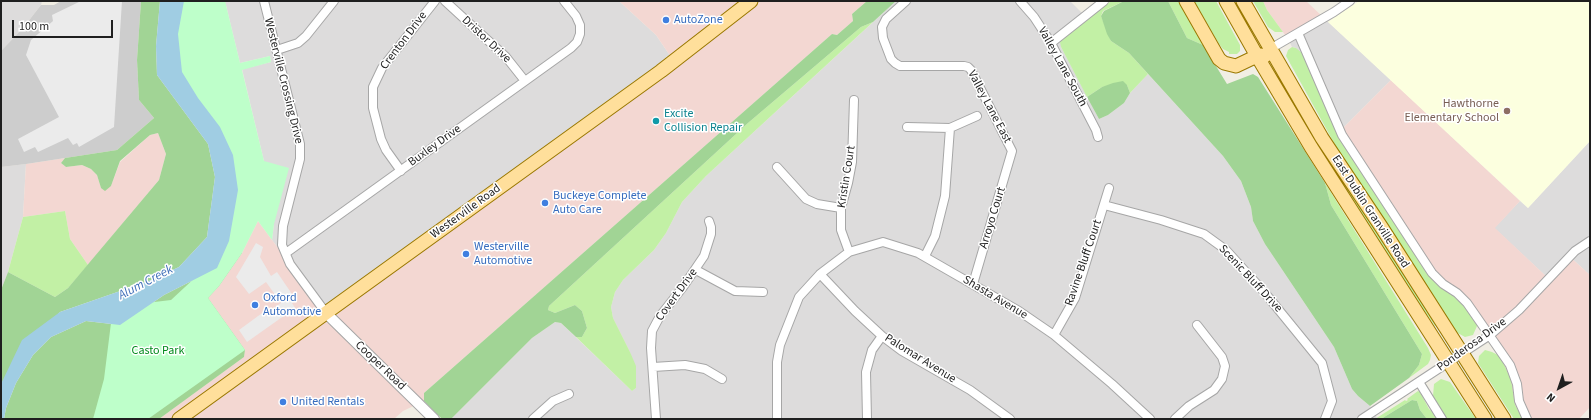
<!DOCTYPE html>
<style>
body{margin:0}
#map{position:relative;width:1591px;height:420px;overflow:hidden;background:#f1eee4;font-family:"Source Sans 3",sans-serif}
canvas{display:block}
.frame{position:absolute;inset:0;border:2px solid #1f1f1f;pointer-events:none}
.north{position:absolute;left:1539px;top:368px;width:40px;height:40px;-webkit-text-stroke:3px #fff;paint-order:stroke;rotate:220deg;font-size:11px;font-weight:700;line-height:16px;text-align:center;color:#1f1f1f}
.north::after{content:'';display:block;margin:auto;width:14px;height:18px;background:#1f1f1f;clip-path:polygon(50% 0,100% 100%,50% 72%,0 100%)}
.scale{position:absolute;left:12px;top:20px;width:101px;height:18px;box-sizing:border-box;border:2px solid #1f1f1f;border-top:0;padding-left:5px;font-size:12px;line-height:14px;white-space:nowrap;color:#1f1f1f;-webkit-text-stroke:3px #fff;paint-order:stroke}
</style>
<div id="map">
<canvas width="1591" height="420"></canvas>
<div class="frame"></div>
<div class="north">N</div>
<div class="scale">100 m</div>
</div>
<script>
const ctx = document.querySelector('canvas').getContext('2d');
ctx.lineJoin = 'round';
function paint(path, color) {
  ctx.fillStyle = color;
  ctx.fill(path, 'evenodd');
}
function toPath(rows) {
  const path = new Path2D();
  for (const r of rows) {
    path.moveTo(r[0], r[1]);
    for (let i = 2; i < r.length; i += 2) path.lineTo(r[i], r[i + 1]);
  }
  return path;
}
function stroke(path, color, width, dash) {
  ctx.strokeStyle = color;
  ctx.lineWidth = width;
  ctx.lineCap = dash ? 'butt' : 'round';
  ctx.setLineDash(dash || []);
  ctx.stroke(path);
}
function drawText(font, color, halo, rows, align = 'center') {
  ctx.font = font + ' "Source Sans 3",sans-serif';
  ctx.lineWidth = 3;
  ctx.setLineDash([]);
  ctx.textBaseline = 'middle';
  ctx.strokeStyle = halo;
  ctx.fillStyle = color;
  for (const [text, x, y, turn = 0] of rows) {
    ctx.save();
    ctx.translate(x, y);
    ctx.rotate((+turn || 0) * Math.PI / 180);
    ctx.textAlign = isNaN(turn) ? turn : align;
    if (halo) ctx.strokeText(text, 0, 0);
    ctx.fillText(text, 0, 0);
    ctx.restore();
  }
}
paint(toPath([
 [1,1,42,1,41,5,23,28,1,51],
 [225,1,619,1,656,35,673,60,327,313,272,240,274,224,264,161,242,69,271,62,270,56,240,63],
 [896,1,1070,1,1088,19,1063,38,1061,47,1099,119,1108,115,1124,103,1130,93,1148,74,1223,156,1241,181,1251,207,1253,221,1265,244,1334,347,1352,389,1358,396,1370,406,1377,418,451,419,532,338,555,322,561,323,632,391,636,388,630,352,613,318,611,307,615,292,623,280,654,250,666,233,682,202,706,176],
 [1324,18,1391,80,1337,134,1296,48,1292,47,1288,39],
 [1590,141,1590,275,1569,256,1548,278,1494,228,1520,201,1528,208],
 [26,164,23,217,8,272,1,290,1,167]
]), '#dddcdc');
paint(toPath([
 [619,1,867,1,852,14,853,21,837,35,832,34,424,393,424,401,403,411,394,419,159,419,244,357,245,350,208,298,219,286,242,253,258,221,326,313,673,60,656,35],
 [1263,1,1306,1,1324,18,1288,39,1267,10],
 [1391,80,1520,201,1495,228,1548,278,1569,256,1590,275,1590,407,1579,419,1523,419,1515,405,1502,360,1477,320,1460,300,1441,288,1428,273,1337,134],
 [158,133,166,154,159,180,88,265,70,239,65,211,23,217,26,164,65,158,61,163,66,167,82,165,91,169,97,175,101,188,111,186,120,162,150,135]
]), '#f3d7d2');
paint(toPath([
 [1359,1,1590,1,1590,141,1528,208,1328,22]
]), '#fcffdf');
paint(toPath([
 [61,1,141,1,137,60,139,100,154,118,117,150,26,164,1,167,1,51,23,28,41,5,54,5]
]), '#cdcdcd');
paint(toPath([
 [1111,1,1124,1,1103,11,1101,16,1111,41,1129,53,1148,74,1130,93,1127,85,1102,87,1087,97,1061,47,1060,42,1063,38],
 [1168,1,1179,1,1203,45,1187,38],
 [1194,1,1216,1,1240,45,1240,51,1237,54,1229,54,1229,52,1223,49,1219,44],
 [1253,1,1263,1,1267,10,1283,32,1275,32,1268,27],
 [873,22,706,176,682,202,666,233,654,250,623,280,615,292,611,307,613,318,630,352,636,366,636,388,632,391,576,337,582,337,587,328,582,311,575,305,555,313,548,310,549,306,748,123,861,27],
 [1292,47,1296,48,1302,53,1337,134,1428,273,1441,288,1460,300,1477,320,1477,326,1473,335,1465,337,1454,331,1349,170,1286,56,1288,50],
 [1281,83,1310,130,1437,326,1435,326,1387,259,1278,84],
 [1325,183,1428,348,1431,355,1430,360,1428,364,1409,378,1419,365,1422,354,1331,205],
 [65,211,70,239,88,265,68,288,55,297,8,272,23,217],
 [1485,350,1492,352,1498,355,1502,360,1511,380,1515,405,1523,419,1514,419,1478,363,1479,356],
 [1441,379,1450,382,1476,419,1447,419,1433,396,1434,384],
 [1418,391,1420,392,1429,409,1433,412,1438,419,1427,419,1420,410,1417,401,1412,400,1381,419,1375,419,1405,400,1406,401,1408,400,1407,399]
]), '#c2f0a5');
paint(toPath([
 [141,1,160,1,156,46,157,75,208,144,215,177,207,237,179,267,149,281,60,312,1,384,1,290,8,272,55,297,68,288,159,180,166,154,158,133,150,135,120,161,111,186,105,191,101,188,97,175,91,169,82,165,66,167,61,163,65,158,117,150,154,118,139,100,137,60],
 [225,1,242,253,219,286,208,298,245,350,244,357,159,419,4,419,6,408,16,383,33,355,51,337,86,321,120,325,164,295,217,268],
 [867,1,896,1,873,22,861,27,748,123,549,306,548,310,555,313,575,305,582,311,587,328,582,337,576,337,561,323,555,322,532,338,451,419,442,419,424,401,424,393,832,34,837,35,853,21,852,14],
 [1124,1,1168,1,1187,38,1203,45,1227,84,1253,74,1258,77,1325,183,1331,205,1422,354,1419,365,1409,378,1370,406,1358,396,1352,389,1334,347,1265,244,1253,221,1251,207,1241,181,1223,156,1129,53,1111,41,1107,34,1101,16,1104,11],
 [1123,81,1127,85,1130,93,1124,103,1108,115,1099,119,1087,97,1102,87,1113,83],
 [1412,400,1417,401,1420,410,1427,419,1381,419]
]), '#a1d495');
paint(toPath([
 [177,1,225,1,240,63,270,56,271,62,242,70,264,161,289,168,274,224,272,240,258,221,242,253,219,286,208,298,245,350,148,419,93,419,104,379,113,307,171,300,213,261,227,213,208,133,170,90]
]), '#beffca');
paint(toPath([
 [81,1,122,1,114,127,79,147,77,143,73,145,68,138,38,152,35,147,24,152,18,139,59,117,26,55,31,40,53,21,52,15],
 [256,243,263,247,260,257,271,276,277,272,296,300,292,303,295,308,247,342,239,330,269,308,271,310,281,303,266,282,249,294,236,277]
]), '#ebebeb');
paint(toPath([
 [160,1,184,1,178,34,182,72,198,98,220,127,233,155,238,190,229,241,217,268,164,295,120,325,86,321,51,337,33,355,16,383,6,408,4,419,1,419,1,384,22,340,60,312,149,281,179,267,207,237,215,177,208,144,157,75,156,46]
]), '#a0cde3');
const minor = toPath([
 [264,1,300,144,300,159,283,226,282,245,290,264,326,313],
 [445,1,506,57,525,81],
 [906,1,886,19,882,27,883,38,891,59,895,63,900,66,964,66,968,67,971,70,1012,151,973,284],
 [1020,1,1034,17,1051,43,1096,130,1098,137],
 [1298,33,1342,135,1432,273,1443,284,1457,293,1467,303,1510,365,1517,384,1519,401,1527,419],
 [1051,43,1104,1],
 [1270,49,1334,12,1350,1],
 [277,50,298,43,306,36,334,1],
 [907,127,950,128,977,116],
 [777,167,806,199,817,204,841,208],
 [401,171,386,150,381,139,373,108,373,87,382,68,435,1],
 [1104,205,1161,220,1204,234,1226,250,1265,293,1322,363,1332,401,1325,419],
 [849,252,841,230,841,208,848,183,852,162,854,100],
 [286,253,571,48,577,42,580,34,580,25,576,16,564,1],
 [925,256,935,236,945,196,950,128],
 [696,270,735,291,763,292],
 [820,274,855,311,882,336,902,351,970,390,1010,419],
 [1054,335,1075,298,1109,188],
 [653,367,685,365,705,369,722,379],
 [1419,382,1442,419],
 [533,419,553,401,569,394],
 [656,419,651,348,652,331,660,316,683,287,704,256,711,234,711,227,709,221],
 [777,419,777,362,780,345,799,297,820,274,849,252,883,242,918,253,1019,311,1054,335,1112,384,1150,419],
 [867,419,866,372,872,350,882,336],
 [1175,419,1189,406,1214,390,1222,379,1225,366,1222,357,1197,325],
 [1362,419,1490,335,1519,310,1575,251,1590,241]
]);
const tertiary = toPath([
 [326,313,434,419]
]);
const primary = toPath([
 [1186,1,1219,59,1224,63,1236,66,1257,56,1261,55,1265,56],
 [1226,1,1257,56,1311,147,1485,419],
 [1243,1,1322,138,1382,228,1504,419],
 [179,419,661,71,751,1]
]);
stroke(minor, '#a6a6a6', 10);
stroke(tertiary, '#a6a6a6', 12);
stroke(primary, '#9a7800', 15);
stroke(minor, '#fff', 8);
stroke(tertiary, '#fff', 10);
stroke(primary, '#ffdf9b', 13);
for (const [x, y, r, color] of [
 [666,20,4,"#3f7fe0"],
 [1507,111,4,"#8d6e63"],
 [656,121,4,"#0f9aa8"],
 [545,203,4,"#3f7fe0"],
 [466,254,4,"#3f7fe0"],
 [255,305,4,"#3f7fe0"],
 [283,402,4,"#3f7fe0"]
]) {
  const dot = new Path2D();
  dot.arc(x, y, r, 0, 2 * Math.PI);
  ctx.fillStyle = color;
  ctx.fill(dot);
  stroke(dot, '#fff', 1.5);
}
drawText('12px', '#366cbe', '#fff', [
 ["AutoZone",674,20],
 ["Buckeye Complete",553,196],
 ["Auto Care",553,210],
 ["Westerville",474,247],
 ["Automotive",474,261],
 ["Oxford",263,298],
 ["Automotive",263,312],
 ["United Rentals",291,402]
], 'left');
drawText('12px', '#1f1f1f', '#fff', [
 ["Dristor Drive",486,40,43],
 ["Crenton Drive",404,41,-53],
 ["Valley Lane South",1062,67,61],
 ["Westerville Crossing Drive",283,81,76],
 ["Valley Lane East",989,107,62],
 ["Buxley Drive",435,146,-36],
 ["Kristin Court",847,177,-81],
 ["Westerville Road",466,212,-36],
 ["East Dublin Granville Road",1370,212,57],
 ["Arroyo Court",993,218,-73],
 ["Ravine Bluff Court",1084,263,-71],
 ["Scenic Bluff Drive",1250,279,47],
 ["Covert Drive",677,295,-54],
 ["Shasta Avenue",995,298,31],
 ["Ponderosa Drive",1472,345,-36],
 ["Palomar Avenue",920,359,32],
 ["Cooper Road",380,366,44]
]);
drawText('12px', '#785e54', '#fff', [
 ["Hawthorne",1499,104],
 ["Elementary School",1499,118]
], 'right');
drawText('12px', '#0d838f', '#fff', [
 ["Excite",664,114],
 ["Collision Repair",664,128]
], 'left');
drawText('12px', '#008a1b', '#fff', [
 ["Casto Park",158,351]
]);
drawText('italic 13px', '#4170b9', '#fff', [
 ["Alum Creek",146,283,-28]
]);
</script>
